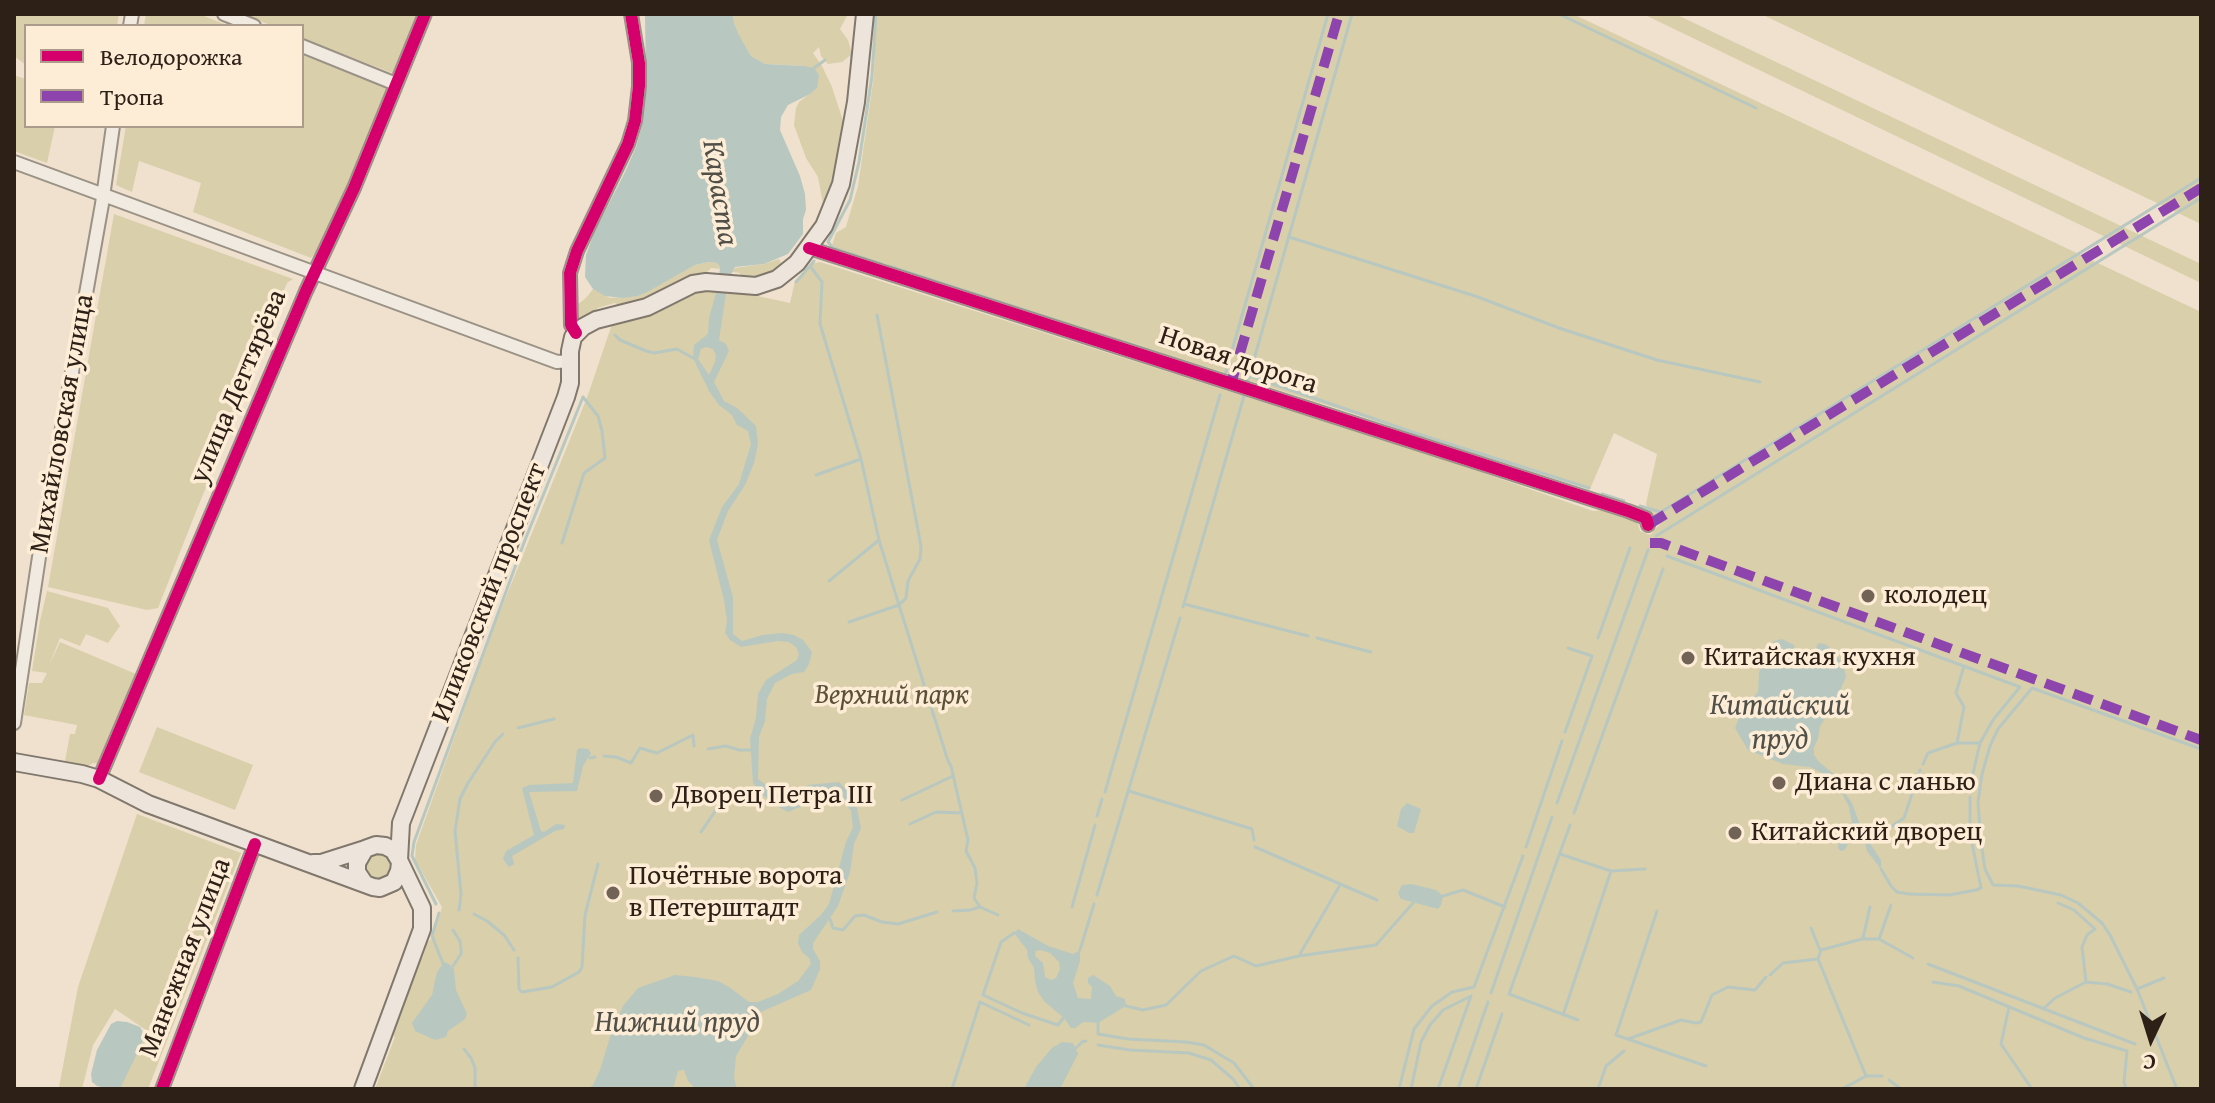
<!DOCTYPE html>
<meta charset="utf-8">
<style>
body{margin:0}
#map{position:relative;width:2215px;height:1103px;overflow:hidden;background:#efe1cd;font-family:"Gentium Book Plus",serif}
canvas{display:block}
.frame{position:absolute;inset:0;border:16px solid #2d2017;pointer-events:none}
.legend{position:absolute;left:24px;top:24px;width:280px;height:104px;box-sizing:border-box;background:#fdedd6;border:2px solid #aa9b8a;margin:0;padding:10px 14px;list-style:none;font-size:24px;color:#2d2017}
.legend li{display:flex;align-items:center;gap:16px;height:40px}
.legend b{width:40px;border:2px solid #aa9b8a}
.north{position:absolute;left:2111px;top:999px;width:80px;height:80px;-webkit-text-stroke:6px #fdedd6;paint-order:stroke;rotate:184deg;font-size:22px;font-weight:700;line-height:32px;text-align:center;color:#2d2017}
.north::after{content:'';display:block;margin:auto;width:28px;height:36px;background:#2d2017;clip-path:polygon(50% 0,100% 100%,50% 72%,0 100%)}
</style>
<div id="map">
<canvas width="2215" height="1103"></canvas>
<div class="frame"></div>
<ul class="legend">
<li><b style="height:10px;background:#d6006c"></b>Велодорожка</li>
<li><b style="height:10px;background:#8e44ad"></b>Тропа</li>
</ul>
<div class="north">С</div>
</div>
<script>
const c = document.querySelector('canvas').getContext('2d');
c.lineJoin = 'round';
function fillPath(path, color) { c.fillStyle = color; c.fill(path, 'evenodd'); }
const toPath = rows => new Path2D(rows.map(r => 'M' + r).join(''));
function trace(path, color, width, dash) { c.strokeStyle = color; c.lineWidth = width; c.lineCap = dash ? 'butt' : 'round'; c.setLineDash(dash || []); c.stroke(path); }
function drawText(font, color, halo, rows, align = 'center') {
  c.font = font + ' "Gentium Book Plus",serif'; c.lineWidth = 7; c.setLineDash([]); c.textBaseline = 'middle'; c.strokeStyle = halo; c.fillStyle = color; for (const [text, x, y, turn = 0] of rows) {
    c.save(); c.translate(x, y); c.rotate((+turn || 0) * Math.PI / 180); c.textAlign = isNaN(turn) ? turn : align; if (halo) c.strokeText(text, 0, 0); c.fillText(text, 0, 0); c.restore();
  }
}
fillPath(toPath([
 [14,14,119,14,117,26,26,26,26,65,14,56],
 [146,14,199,14,229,26,144,26],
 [242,14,421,14,395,74,302,38,302,26,273,26],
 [733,14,848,14,840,29,848,40,852,54,842,62,828,64,821,56,819,47,813,53,822,66,832,87,844,124,835,184,825,214,818,177,806,158,794,125,796,108,799,102,817,88,805,66,765,64,751,56,739,36,734,23],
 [876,14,1573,14,2201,312,2201,1089,375,1089,395,1037,392,1035,416,965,423,957,427,943,433,937,442,907,415,860,416,845,493,629,588,395,612,324,655,313,703,290,739,292,790,303,795,281,811,264,820,262,1443,459,1593,511,1603,510,1631,518,1638,524,1640,531,1650,535,1661,523,1650,512,1646,504,1657,454,1614,433,1590,489,1229,374,830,252,836,233,846,227,858,186,874,75],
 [1643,14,1675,14,2201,264,2201,283],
 [1761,14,2201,14,2201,224],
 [302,55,389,89,320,247,311,258,193,212,201,183,139,161,132,192,116,185,126,126,302,126],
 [16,76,26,79,26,126,55,126,47,163,14,151,14,78],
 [114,214,293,279,287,283,247,380,251,382,199,504,158,608,147,610,48,587],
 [779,259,783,267,757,281,741,279,740,273,732,272,735,268,764,264],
 [709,262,717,263,720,269,711,268,706,273,680,282,651,298,622,307,615,303,597,308,596,314,577,327,573,308,586,298,593,289,610,298,638,296,695,265],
 [47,591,108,608,120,626,108,643,86,634,80,646,60,638,49,666,60,642,136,674,98,764,93,763,88,766,65,761,70,734,75,734,77,725,24,715,29,683,42,683,47,673,32,671,40,621],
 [157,727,253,765,235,810,139,772],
 [137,814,241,853,148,1089,118,1089,146,1030,115,1009,93,1045,82,1089,65,1089,59,1087,78,987],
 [379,850,390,856,394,867,383,882,366,878,363,860]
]), '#d9cfaa');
fillPath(toPath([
 [645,14,733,14,734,23,739,35,751,56,765,64,805,66,814,68,819,75,817,88,810,94,788,105,781,117,780,130,800,176,805,194,806,210,803,219,803,234,788,254,764,264,735,267,728,280,719,340,726,344,729,351,714,382,724,401,737,408,756,426,758,444,754,463,745,485,728,511,717,540,733,597,733,634,742,641,762,635,782,633,794,635,803,640,812,652,809,664,804,672,792,674,775,683,767,699,765,721,759,737,758,779,788,803,795,801,802,790,808,785,839,782,850,794,857,808,861,828,854,844,850,872,838,906,813,943,813,949,820,961,820,969,811,990,754,1015,748,1036,736,1056,734,1078,737,1089,696,1089,688,1081,684,1070,681,1070,678,1071,673,1089,587,1089,593,1085,600,1070,611,1034,623,1006,638,988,675,975,695,977,718,981,729,987,749,1002,758,1002,778,994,798,981,811,964,809,958,802,952,798,943,799,935,821,915,829,904,846,842,853,827,851,811,836,792,816,793,805,805,788,812,770,802,753,783,750,739,756,718,758,694,766,680,797,660,799,654,796,647,789,642,778,641,741,647,730,640,725,633,727,621,724,600,709,540,722,507,739,484,751,444,748,431,737,425,732,415,719,405,709,391,693,358,694,345,708,334,709,318,717,289,720,268,717,263,709,262,695,265,649,291,638,296,623,298,605,296,593,289,585,277,586,255,594,233,625,172,636,147,642,125,646,81],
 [706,347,713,349,716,355,715,362,709,375,698,359,701,349],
 [1782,639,1794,645,1797,660,1800,664,1809,665,1812,662,1817,645,1820,643,1827,645,1838,656,1844,668,1846,677,1832,709,1820,726,1818,739,1814,747,1814,755,1819,762,1835,775,1835,779,1810,767,1783,764,1748,750,1735,728,1743,708,1758,692,1759,672,1767,650,1774,641],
 [580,748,588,749,591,753,583,766,577,791,529,792,541,831,544,832,556,824,565,825,564,829,555,831,512,856,514,864,509,867,503,859,506,851,534,835,522,788,529,785,573,783,577,750],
 [1844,792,1852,803,1863,833,1881,860,1881,869,1867,851,1865,843,1858,835,1855,834,1850,839,1845,850,1841,851,1838,848,1839,842,1852,823,1849,807,1842,793],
 [1407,803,1421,809,1414,833,1409,833,1397,826,1401,809],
 [1411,884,1436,890,1443,896,1441,905,1438,909,1401,899,1398,893,1402,885],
 [1018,929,1048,946,1073,954,1080,950,1080,961,1073,983,1078,998,1091,999,1092,987,1088,983,1088,978,1093,975,1110,986,1116,996,1125,999,1126,1006,1098,1023,1083,1022,1075,1028,1071,1028,1064,1018,1045,1002,1038,992,1035,981,1034,968,1028,958,1027,950,1014,933],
 [1040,950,1050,953,1059,962,1060,969,1056,978,1051,980,1045,977,1043,963,1035,956,1036,951],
 [444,962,449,964,454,969,456,990,467,1014,465,1019,448,1031,446,1037,435,1040,415,1031,412,1023,432,995,437,972],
 [117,1021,127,1022,140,1027,144,1034,142,1043,120,1089,111,1089,97,1086,92,1082,91,1074,97,1050,111,1024],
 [1062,1042,1073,1043,1078,1054,1060,1089,1024,1089,1036,1067,1052,1048]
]), '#b8c8c0');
trace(toPath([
 [876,14,872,76,859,162,850,200,828,242,833,248,882,264],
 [1559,14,1756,108],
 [814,68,825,60],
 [851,73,852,54],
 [1289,237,1478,297,1559,328,1657,360,1760,382],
 [814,261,810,266,822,282,820,324,861,459,879,540],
 [889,266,1225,375,1328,14],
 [796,282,809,267],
 [877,315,921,546,920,559,908,581,906,598,899,605,948,761,951,766,968,840,966,851,975,868,977,883,974,898,980,907],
 [615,335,620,340,646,351,654,353,677,349,693,358],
 [1250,376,1418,434,1589,488],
 [1247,384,1352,14],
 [816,475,861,459],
 [1602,494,1624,501],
 [1640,506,1661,512,2201,178],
 [1656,536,2201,198],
 [1667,556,2020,687,1993,720,1980,743,1969,791],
 [829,581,879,540,899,605,849,622],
 [1184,604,1308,636],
 [1183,607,1244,396],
 [1317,638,1371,652],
 [1598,638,1630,548],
 [518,728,554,719],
 [1565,732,1592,656,1568,648],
 [1957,743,1964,707,1956,693,1964,666],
 [708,749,726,746,739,750,751,750],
 [604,756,616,757,631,763,640,748,657,753,693,735,694,746],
 [590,758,595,757],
 [1923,764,1928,753,1957,743,1979,743],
 [1129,791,1252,829,1254,840],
 [1105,792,1220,395],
 [902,800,953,776],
 [726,801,741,795,763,795],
 [1557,803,1648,550],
 [1574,813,1663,569],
 [1097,816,1102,799],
 [910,824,936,812,962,813],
 [1570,825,1509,994,1578,1020],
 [701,832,718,807],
 [1870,841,1904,818,1920,770],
 [1255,847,1377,900],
 [1526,847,1562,741],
 [1560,854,1611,871,1645,869],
 [1881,869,1891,886,1897,892,1909,894,1949,895,1976,890,1981,888,1970,833,1970,797],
 [1097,895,1180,618],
 [1443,896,1463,890,1505,907],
 [436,904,412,856,414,842,525,540,583,397,598,416,602,431,605,458,584,473,562,543],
 [1072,907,1095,825],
 [459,910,461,894,455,831,460,799,468,783,495,742,503,734],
 [953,911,970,910,980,907,998,915],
 [1657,911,1616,1035,1706,1066],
 [439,913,432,936,444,966],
 [474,914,487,921,504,935,514,950],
 [830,919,833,928,843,930,855,916,864,915,882,922,898,924,937,912],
 [1811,928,1820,950],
 [453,930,460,941,461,949,461,954,453,966],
 [1014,933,1001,942,983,995,1022,1013,1058,1025,1064,1017],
 [1863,938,1870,907],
 [1879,939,1891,905],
 [1080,950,1094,904],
 [1300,954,1340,885],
 [518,958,519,989,522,992,552,987,579,972,582,967,585,915,598,864],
 [1928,964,2135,1044],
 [1770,975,1783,963,1818,959],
 [1933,982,1959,986,2084,1038,2127,1051,2124,1082,2126,1089],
 [2086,982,2107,984,2131,992],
 [2137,989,2164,978],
 [1491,993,1552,817],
 [1126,1006,1143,1010,1166,1005,1201,971,1234,956,1256,966,1299,956,1376,945,1413,903],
 [2009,1007,2001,1044,2032,1089],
 [2043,1009,2055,998,2086,982,2082,947,2087,935,2095,929,2074,910,2058,903],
 [1563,1015,1611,871],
 [1098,1023,1098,1034,1128,1039,1186,1042,1204,1045,1234,1063,1254,1089],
 [1628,1039,1681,1020,1696,1023,1701,1022,1712,995,1728,987,1755,990,1766,977],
 [1098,1045,1130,1050,1189,1053,1211,1060,1233,1079,1240,1089],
 [1076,1048,1082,1042,1086,1041],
 [464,1049,471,1058,475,1068,475,1089],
 [1866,1076,1882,1076],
 [1889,1080,1901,1089],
 [952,1089,980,1002,1029,1025],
 [1399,1089,1414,1029,1432,1006,1452,992,1474,987,1523,856],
 [1411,1089,1421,1042,1430,1025,1443,1010,1471,996],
 [1438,1089,1471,996],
 [1458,1089,1488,1002],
 [1476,1089,1502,1014],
 [1598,1089,1606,1066,1624,1051],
 [1842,1089,1866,1076,1818,959,1821,950,1862,939,1879,939,1913,958],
 [2177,1089,2137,989,2110,935,2102,923,2078,903,2061,895,2018,886,1993,885,1985,869,1981,842,1978,802,1982,774,1990,746,1998,729,2032,688,2201,749]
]), '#b8c8c0', 3);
const minor = toPath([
 [224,14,254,26],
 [130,26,132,14],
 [302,46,396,84],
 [14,162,557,362,570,361],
 [809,248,1628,511,1646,518,1648,525],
 [576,333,571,325,570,273,577,251,628,144,635,121,639,86,639,63,631,14],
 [14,723,39,557,102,204,113,126],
 [99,779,306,291,354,188,425,14],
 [162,1089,255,844]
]);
const major = toPath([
 [14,762,82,774,99,779,148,804,373,887,380,888,394,882,399,871,400,863],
 [313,863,321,863,365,849],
 [365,884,357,872,357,863,365,849,376,845,385,846,393,850,399,860],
 [363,1089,422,929,422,908,399,860,401,823,566,397,570,383,570,351,573,337,583,327,596,320,647,307,693,284,706,282,756,286,777,279,797,263,824,226,841,184,856,102,865,14]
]);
trace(minor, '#9b9286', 16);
trace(major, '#80776d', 20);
trace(minor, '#f0eae0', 12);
trace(major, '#ede5db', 16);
trace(toPath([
 [1231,384,1339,14],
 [1648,525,2201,188],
 [1650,543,1661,543,2201,740]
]), '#8e44ad', 10, [20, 10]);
trace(toPath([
 [809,248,1628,511,1646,518,1648,525],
 [576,333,571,325,570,273,577,251,628,144,635,121,639,86,639,63,631,14],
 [99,779,306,291,354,188,425,14],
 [162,1089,255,844]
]), '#d6006c', 12);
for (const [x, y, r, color] of [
 [1868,596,8,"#716457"],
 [1688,658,8,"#716457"],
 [1779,783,8,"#716457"],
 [656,796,8,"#716457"],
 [1735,833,8,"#716457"],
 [613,893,8,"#716457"]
]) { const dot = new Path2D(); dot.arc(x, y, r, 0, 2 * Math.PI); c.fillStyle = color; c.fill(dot); trace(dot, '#fdedd6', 3); }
drawText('28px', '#2d2017', '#fdedd6', [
 ["Новая дорога",1238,361,18],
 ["улица Дегтярёва",239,387,-67],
 ["Михайловская улица",63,424,-80],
 ["Иликовский проспект",490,593,-69],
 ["Манежная улица",186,958,-69]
]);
drawText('28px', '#2d2017', '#fdedd6', [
 ["колодец",1884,596],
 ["Китайская кухня",1704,658],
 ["Диана с ланью",1795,783],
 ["Дворец Петра III",672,796],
 ["Китайский дворец",1751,833],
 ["Почётные ворота",629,877],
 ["в Петерштадт",629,909]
], 'left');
drawText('italic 28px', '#5b503a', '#fdedd6', [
 ["Верхний парк",892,696]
]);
drawText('italic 30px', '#504f48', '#fdedd6', [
 ["Караста",719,193,81],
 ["Китайский",1780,706],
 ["пруд",1780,740],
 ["Нижний пруд",677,1023]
]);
</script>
